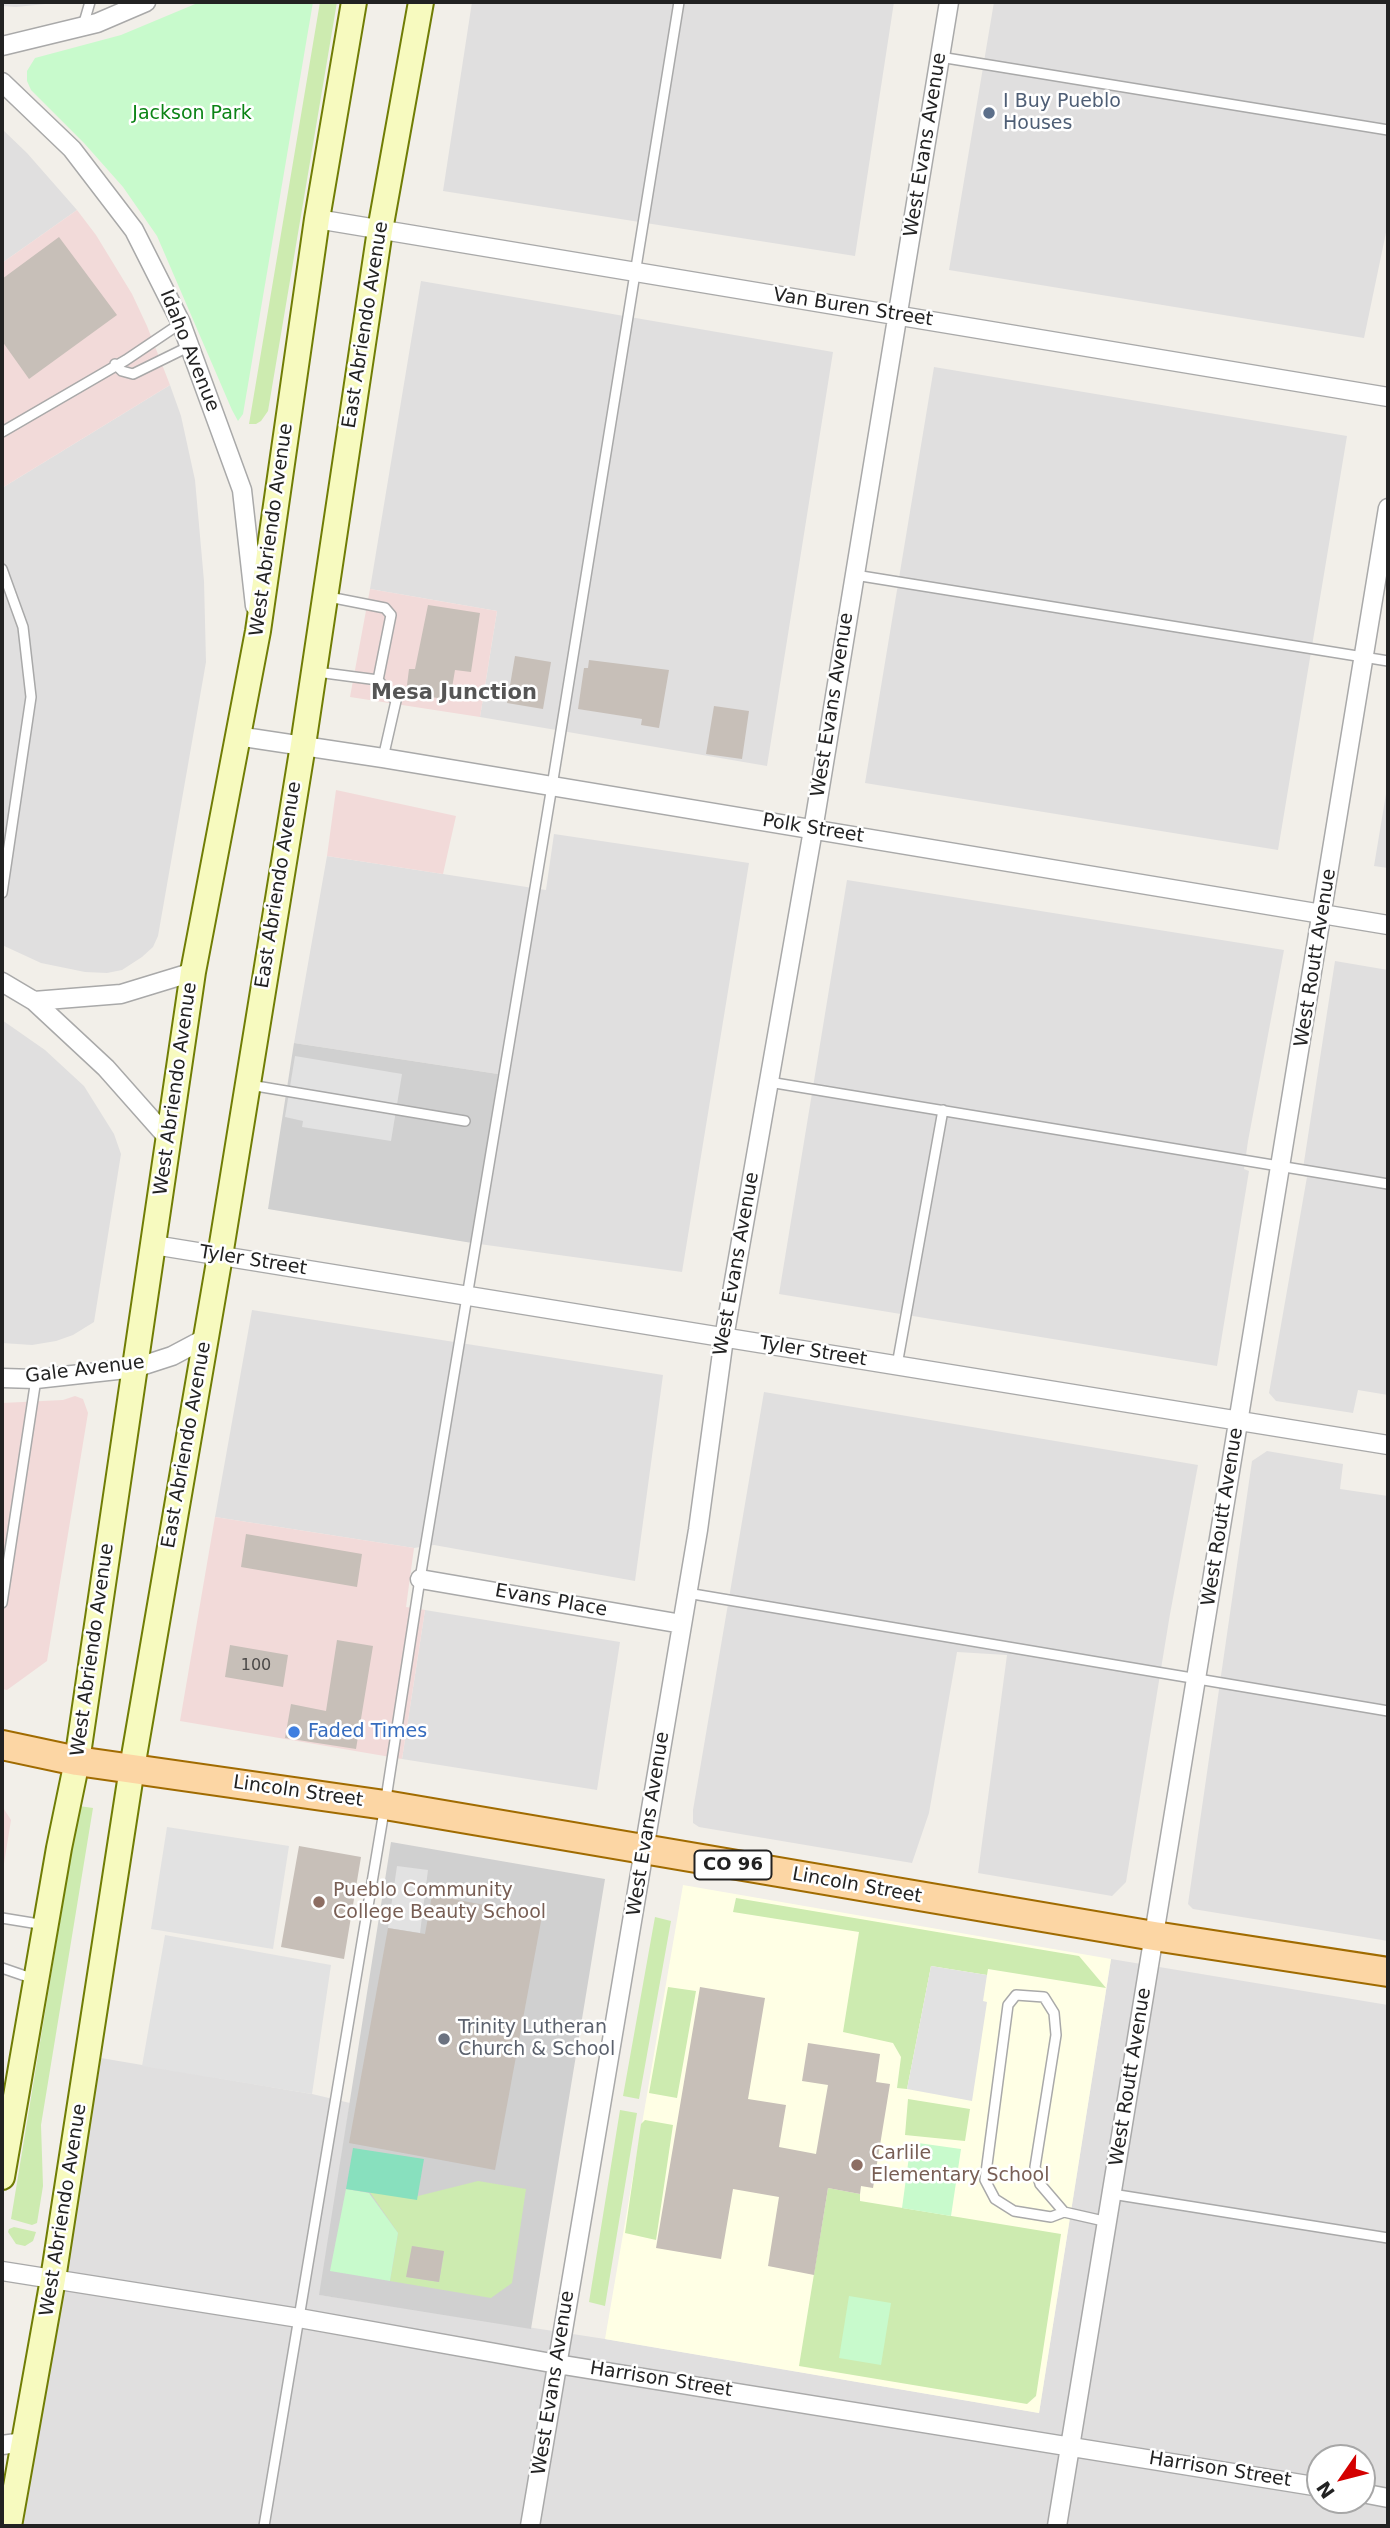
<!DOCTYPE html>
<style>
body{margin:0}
#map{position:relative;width:1390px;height:2528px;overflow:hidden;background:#f2efe9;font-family:"DejaVu Sans",sans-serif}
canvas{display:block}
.frame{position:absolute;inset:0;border:4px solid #222;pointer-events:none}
.north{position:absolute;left:1306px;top:2444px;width:70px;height:70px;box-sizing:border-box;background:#fff;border:2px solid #a7a7a7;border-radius:50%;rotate:235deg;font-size:19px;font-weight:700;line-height:28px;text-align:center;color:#222}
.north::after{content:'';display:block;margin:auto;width:24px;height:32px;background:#d40000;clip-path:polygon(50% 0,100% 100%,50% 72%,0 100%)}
</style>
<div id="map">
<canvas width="1390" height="2528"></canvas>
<div class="frame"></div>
<div class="north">N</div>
</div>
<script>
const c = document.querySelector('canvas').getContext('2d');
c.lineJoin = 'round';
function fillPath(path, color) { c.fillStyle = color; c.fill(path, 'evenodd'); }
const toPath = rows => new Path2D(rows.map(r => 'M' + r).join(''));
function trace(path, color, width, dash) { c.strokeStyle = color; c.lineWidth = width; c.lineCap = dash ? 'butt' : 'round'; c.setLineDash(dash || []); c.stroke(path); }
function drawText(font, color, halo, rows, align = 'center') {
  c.font = font + ' "DejaVu Sans",sans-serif'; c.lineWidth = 5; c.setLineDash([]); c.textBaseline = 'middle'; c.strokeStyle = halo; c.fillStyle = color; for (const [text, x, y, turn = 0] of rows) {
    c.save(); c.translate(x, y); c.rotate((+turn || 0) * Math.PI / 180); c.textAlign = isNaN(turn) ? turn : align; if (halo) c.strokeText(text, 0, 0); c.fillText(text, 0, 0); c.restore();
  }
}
fillPath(toPath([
 [2,2,65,2,16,7,2,6],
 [472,2,894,2,855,256,443,191],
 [994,2,1388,2,1388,223,1364,338,949,270],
 [2,129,27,153,77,210,2,263],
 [421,281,833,352,767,766,480,717,497,611,370,589],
 [934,367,1347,436,1278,850,865,783],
 [170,385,181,416,195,480,204,581,206,662,158,936,153,947,142,957,122,970,107,973,85,972,41,963,2,945,2,488],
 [1388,782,1388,868,1374,866],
 [554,834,749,863,682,1272,472,1243,498,1074,294,1043,327,856,546,890],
 [847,880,1284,950,1248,1141,1244,1169,1249,1171,1217,1366,779,1294],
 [1335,961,1388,970,1388,1395,1358,1390,1353,1413,1276,1401,1269,1393,1307,1177,1302,1175],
 [2,1020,45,1050,84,1086,114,1134,121,1154,94,1322,73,1335,56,1341,32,1345,2,1343],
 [252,1310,663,1375,635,1581,434,1545,414,1548,215,1517],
 [764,1392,1198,1465,1170,1614,1126,1882,1112,1896,978,1873,1007,1655,957,1652,929,1813,912,1863,699,1827,693,1823,693,1810],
 [1267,1451,1343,1464,1340,1489,1388,1496,1388,1941,1193,1909,1188,1904,1252,1461],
 [425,1610,620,1642,597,1790,402,1759],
 [1111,1959,1388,2005,1388,2526,23,2526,101,2058,312,2094,350,2103,320,2295,605,2339,1039,2413],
 [1320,2458,1362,2458,1362,2500,1320,2500]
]), '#e0dfdf');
fillPath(toPath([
 [77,210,96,235,132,294,147,326,170,385,2,488,2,263],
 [370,589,497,611,480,717,350,697],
 [336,790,456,816,443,874,327,856],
 [75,1396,83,1399,88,1413,47,1661,7,1690,2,1689,2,1403,63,1400],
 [215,1517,414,1548,406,1607,425,1610,402,1759,180,1721],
 [2,1806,11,1820,2,1876]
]), '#f2dad9');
fillPath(toPath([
 [683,1885,1111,1959,1039,2413,605,2339]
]), '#ffffe5');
fillPath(toPath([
 [294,1043,498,1074,472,1243,268,1209],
 [391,1842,605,1879,531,2329,319,2295]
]), '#d0d0d0');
fillPath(toPath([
 [320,2,337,2,268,411,261,421,256,424,249,424],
 [79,1806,93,1808,41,2125,43,2186,37,2223,32,2225,11,2219],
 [736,1898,1079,1956,1106,1988,988,1969,987,1975,931,1966,907,2089,897,2088,901,2057,893,2043,843,2032,859,1932,733,1912],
 [655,1917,671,1921,639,2099,623,2096],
 [668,1987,696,1991,677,2098,649,2093],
 [908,2099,970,2109,965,2141,905,2135],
 [620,2110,637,2113,605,2306,589,2302],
 [645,2120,673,2125,656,2240,625,2233,641,2124],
 [478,2181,526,2189,512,2283,491,2298,390,2281,398,2233,369,2191,414,2197],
 [412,2246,444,2252,439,2282,407,2277],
 [828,2188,860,2194,860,2201,1061,2234,1036,2396,1027,2404,799,2366],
 [14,2227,36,2232,33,2241,25,2246,16,2244,8,2232,9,2229]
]), '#cdebb0');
fillPath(toPath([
 [200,2,313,2,243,414,238,421,232,410,157,236,123,187,84,143,31,90,27,81,27,71,35,58,121,35],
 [911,2142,961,2149,951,2216,902,2208],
 [346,2189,369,2193,398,2233,390,2281,330,2271],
 [849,2296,891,2303,881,2365,839,2358]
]), '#c8facc');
fillPath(toPath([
 [353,2148,424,2159,417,2200,346,2189]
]), '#88e0be');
fillPath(toPath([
 [295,1056,402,1074,391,1141,302,1127,303,1121,285,1117],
 [167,1827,289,1846,273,1949,151,1929],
 [397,1866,428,1870,420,1933,388,1928],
 [165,1935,331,1965,312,2094,142,2066],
 [931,1966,987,1975,983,2001,987,2002,972,2101,907,2089]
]), '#e2e2e2');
fillPath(toPath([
 [59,237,117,315,29,379,2,341,2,279],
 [428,605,480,613,471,672,455,670,450,700,406,693,409,669,415,669],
 [515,656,551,662,543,709,507,703],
 [589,660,669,670,659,728,641,725,642,719,578,709,584,668,588,668],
 [714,706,749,711,742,759,706,754],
 [246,1534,362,1554,357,1587,241,1567],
 [337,1640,373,1646,356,1749,285,1738,291,1704,326,1711],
 [230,1645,288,1655,283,1687,225,1677],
 [299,1846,361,1857,344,1959,281,1947],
 [432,1895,542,1916,495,2170,349,2143,388,1928,425,1934],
 [700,1987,765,1998,748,2099,786,2105,779,2147,816,2154,828,2085,802,2081,808,2043,880,2054,876,2082,890,2084,873,2188,861,2186,860,2194,828,2188,814,2275,768,2266,779,2197,733,2189,721,2259,656,2248],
 [412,2246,444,2251,439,2282,406,2277]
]), '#c7bfb8');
const lane = toPath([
 [83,26,90,2],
 [940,57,1388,130],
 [115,364,122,371,133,374,190,346],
 [2,432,126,360,181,323],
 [2,569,23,627,31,697,2,893],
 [855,575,1388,661],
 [329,597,385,608,391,615,378,680,396,701,383,758],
 [317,672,378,680],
 [769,1082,1388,1184],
 [250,1085,465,1121],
 [897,1365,943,1110],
 [687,1593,1388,1711],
 [2,1603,36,1379],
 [2,1918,45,1925],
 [2,1968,34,1979],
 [1112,2194,1388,2238],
 [1064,2212,1040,2184,1035,2167,1056,2035,1054,2013,1044,1997,1016,1995,1008,2005,985,2180,995,2199,1014,2211,1051,2217,1064,2212,1108,2222],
 [264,2526,385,1805,420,1579,552,786,679,2]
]);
const street = toPath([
 [2,46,97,23,146,2],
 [2,82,72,149,134,230,181,323,242,490,255,606],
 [317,219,1388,397],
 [237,736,383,758,1388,925],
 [2,982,34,1001,106,1068,168,1138],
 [34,1001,121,994,193,972],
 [154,1245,1388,1445],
 [2,1378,36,1379,135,1368,172,1356,206,1338],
 [420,1579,682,1624],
 [2,2271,299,2318,557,2364,1320,2487],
 [2,2445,24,2442],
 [1362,2493,1388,2498],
 [530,2526,698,1530,724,1338,813,830,949,2],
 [1057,2526,1388,508]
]);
const secondary = toPath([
 [2,2177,59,1848,77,1761,193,972,258,631,317,219,354,2],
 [9,2526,53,2279,132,1768,220,1256,303,745,380,230,421,2]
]);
const primary = toPath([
 [2,1745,77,1761,385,1805,1154,1936,1388,1972]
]);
trace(lane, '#a9a9a9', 12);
trace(street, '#a9a9a9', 21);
trace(secondary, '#707d05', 28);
trace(primary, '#a06b00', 32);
trace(lane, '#fff', 9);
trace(street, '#fff', 18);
trace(secondary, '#f7fabf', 24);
trace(primary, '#fcd6a4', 28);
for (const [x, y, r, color] of [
 [989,113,7,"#5c6f8a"],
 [294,1732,7,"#3f7fe0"],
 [319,1902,7,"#8d6e63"],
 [444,2039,7,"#6b7280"],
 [857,2165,7,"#8d6e63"]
]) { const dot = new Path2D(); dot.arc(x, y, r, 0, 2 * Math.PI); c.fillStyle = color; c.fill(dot); trace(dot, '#fff', 2.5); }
drawText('16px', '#4b4948', null, [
 ["100",256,1666]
]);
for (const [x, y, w] of [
 [733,1865,77]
]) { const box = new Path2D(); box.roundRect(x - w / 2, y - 14.5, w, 29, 5); c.fillStyle = '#fff'; c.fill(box); trace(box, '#222', 2); }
drawText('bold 18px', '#222', null, [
 ["CO 96",733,1865]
]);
drawText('19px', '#4e5e75', '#fff', [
 ["I Buy Pueblo",1003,102],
 ["Houses",1003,124]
], 'left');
drawText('19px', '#0c8416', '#fff', [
 ["Jackson Park",192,114]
]);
drawText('19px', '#222', '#fff', [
 ["West Evans Avenue",926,145,-81],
 ["Van Buren Street",853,308,9],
 ["East Abriendo Avenue",366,325,-81],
 ["Idaho Avenue",189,351,68],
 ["West Abriendo Avenue",272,530,-82],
 ["West Evans Avenue",833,705,-81],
 ["Polk Street",813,829,9],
 ["East Abriendo Avenue",279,885,-81],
 ["West Routt Avenue",1316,958,-81],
 ["West Abriendo Avenue",176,1089,-82],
 ["Tyler Street",253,1261,9],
 ["West Evans Avenue",737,1264,-80],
 ["Tyler Street",813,1352,9],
 ["Gale Avenue",85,1370,-7],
 ["East Abriendo Avenue",187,1445,-80],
 ["West Routt Avenue",1223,1517,-81],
 ["Evans Place",551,1601,10],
 ["West Abriendo Avenue",93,1650,-82],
 ["Lincoln Street",298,1792,8],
 ["West Evans Avenue",649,1824,-81],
 ["Lincoln Street",857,1886,10],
 ["West Routt Avenue",1131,2077,-81],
 ["West Abriendo Avenue",64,2210,-81],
 ["Harrison Street",661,2380,9],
 ["West Evans Avenue",554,2383,-81],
 ["Harrison Street",1220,2470,9]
]);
drawText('19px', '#366cbe', '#fff', [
 ["Faded Times",308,1732]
], 'left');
drawText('19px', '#785e54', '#fff', [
 ["Pueblo Community",333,1891],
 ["College Beauty School",333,1913],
 ["Carlile",871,2154],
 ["Elementary School",871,2176]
], 'left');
drawText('19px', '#5b616d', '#fff', [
 ["Trinity Lutheran",458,2028],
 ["Church & School",458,2050]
], 'left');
drawText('bold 21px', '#555', '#fff', [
 ["Mesa Junction",454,694]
]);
</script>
